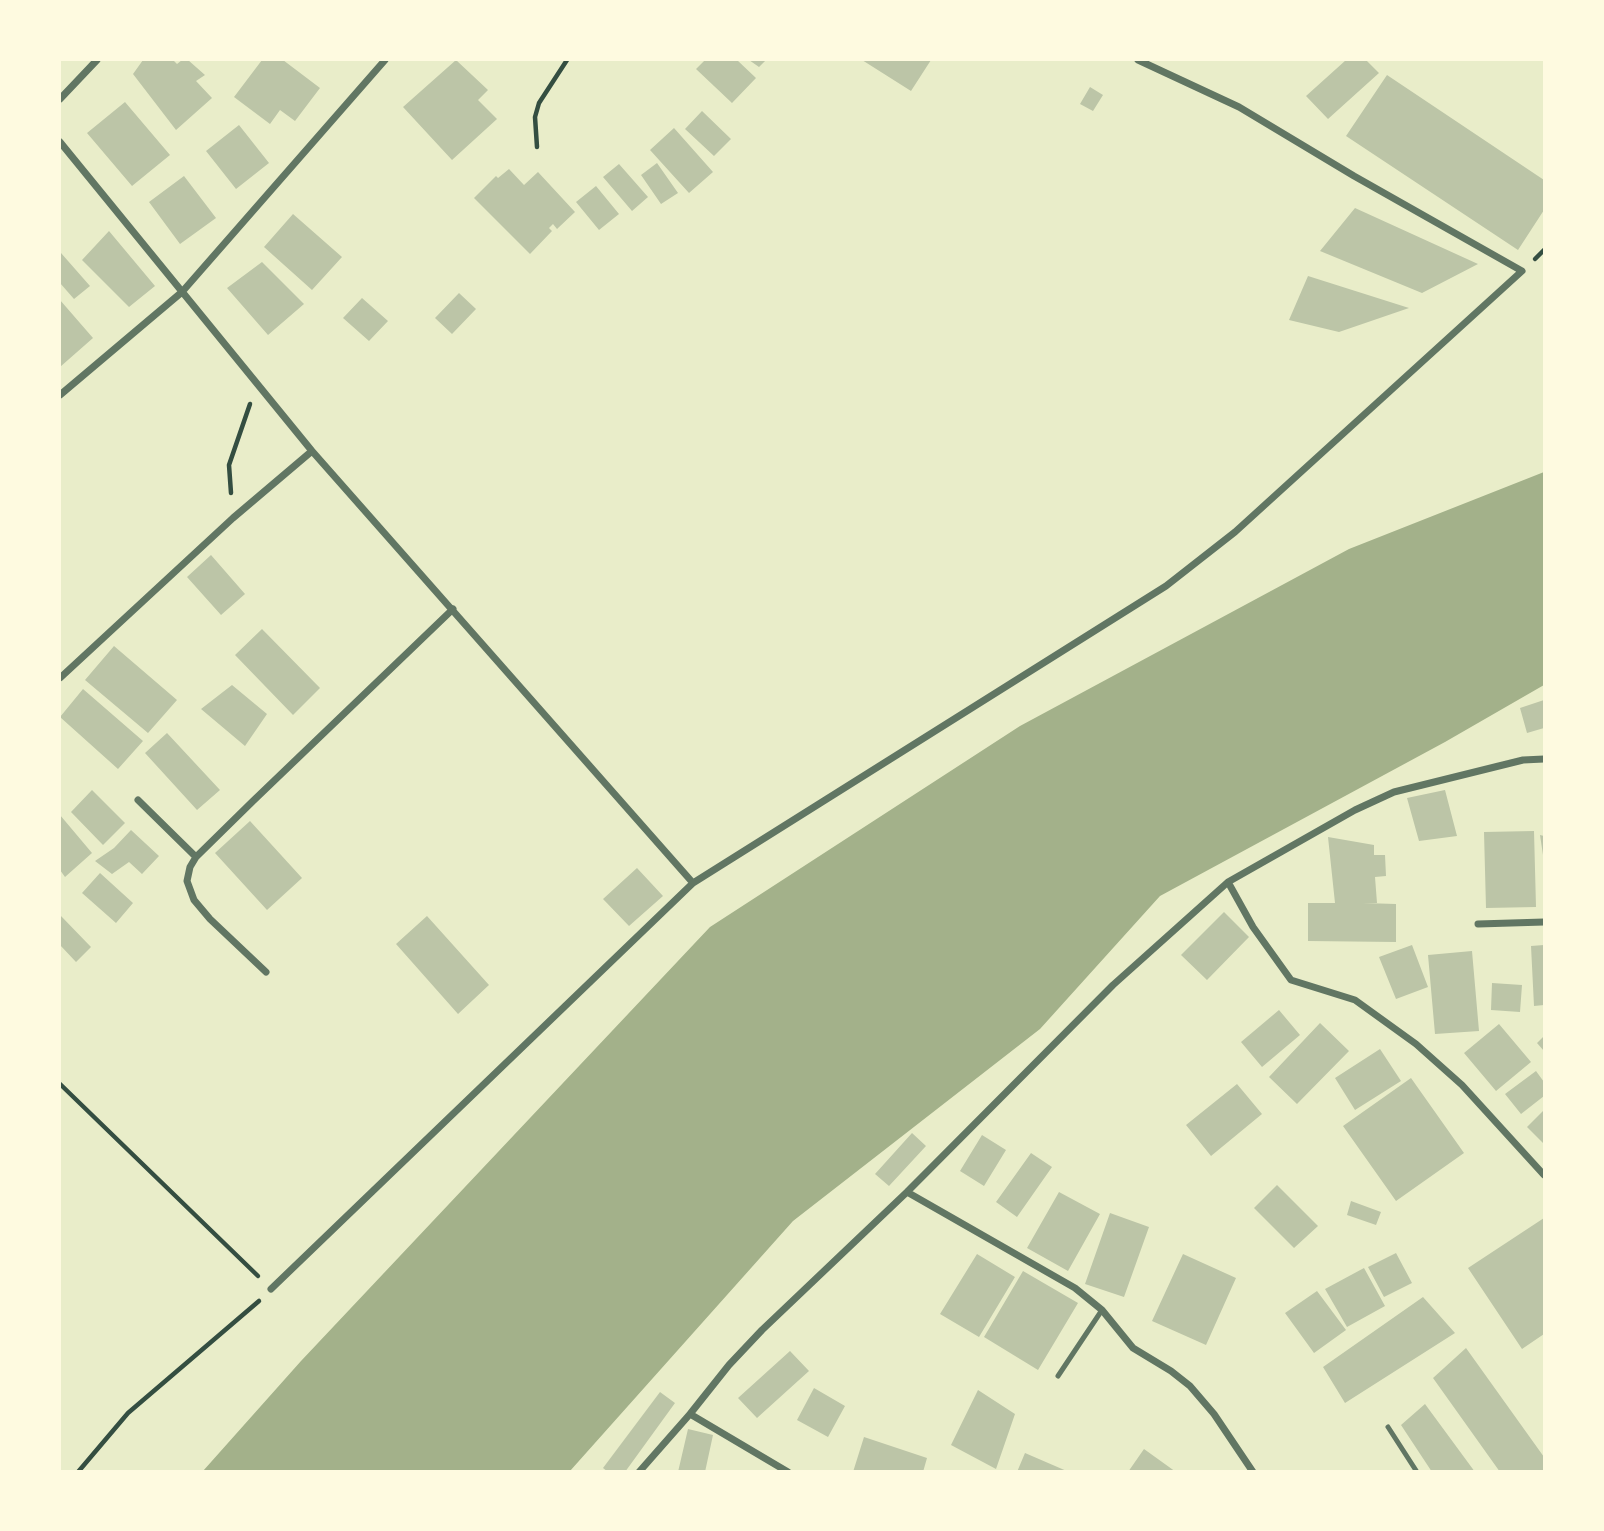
<!DOCTYPE html>
<style>
body{margin:0}
#map{position:relative;width:1604px;height:1531px;overflow:hidden;background:#e9edc9;font-family:"DejaVu Sans",sans-serif}
canvas{display:block}
.frame{position:absolute;inset:0;border:61px solid #fefae0;pointer-events:none}
</style>
<div id="map">
<canvas width="1604" height="1531"></canvas>
<div class="frame"></div>
</div>
<script>
const c = document.querySelector('canvas').getContext('2d');
c.lineJoin = 'round';
function fillPath(path, color) { c.fillStyle = color; c.fill(path, 'evenodd'); }
const toPath = rows => new Path2D(rows.map(r => 'M' + r).join(''));
function trace(path, color, width, dash) { c.strokeStyle = color; c.lineWidth = width; c.lineCap = dash ? 'butt' : 'round'; c.setLineDash(dash || []); c.stroke(path); }
fillPath(toPath([
 [1544,472,1544,685,1445,742,1160,896,1040,1029,793,1221,570,1471,203,1471,301,1361,710,927,1020,726,1349,549]
]), '#a3b18a');
fillPath(toPath([
 [143,60,173,60,177,64,182,60,188,60,205,75,196,81,212,98,176,130,133,74],
 [262,60,283,60,320,88,295,121,280,110,270,124,234,97],
 [456,60,488,90,478,100,497,119,452,160,403,107],
 [705,60,737,60,756,78,732,103,696,69],
 [749,60,766,60,759,67],
 [862,60,931,60,911,91],
 [1346,60,1366,60,1379,73,1328,119,1306,96],
 [1387,75,1544,180,1544,210,1518,250,1346,136],
 [1090,87,1103,95,1093,111,1080,104],
 [125,102,170,155,132,186,87,133],
 [702,111,731,139,714,156,685,129],
 [239,125,269,163,236,189,206,151],
 [674,128,713,172,689,193,650,150],
 [657,163,678,193,661,204,641,175],
 [619,164,648,197,632,211,603,177],
 [509,169,524,185,538,172,575,212,557,229,553,224,549,228,552,231,530,254,474,198,496,176,498,178],
 [184,176,216,218,180,244,149,202],
 [596,186,619,214,599,230,576,202],
 [1355,208,1478,264,1422,293,1320,251],
 [293,214,342,257,312,290,264,247],
 [109,231,155,286,129,307,82,260],
 [61,253,90,286,74,299,60,283],
 [262,262,304,304,268,335,227,288],
 [1308,276,1409,308,1339,332,1289,320],
 [459,293,476,309,452,334,435,318],
 [362,298,388,321,369,341,343,318],
 [60,300,93,338,60,367],
 [211,555,245,594,221,615,187,577],
 [262,629,320,688,293,715,235,655],
 [114,646,177,700,148,733,85,680],
 [232,685,267,714,245,746,201,709],
 [83,689,143,741,118,769,60,717],
 [1544,700,1544,728,1527,733,1520,708],
 [167,733,220,790,197,810,145,753],
 [92,790,125,823,103,845,71,812],
 [1445,790,1457,836,1419,841,1407,798],
 [60,815,92,853,65,877,60,870],
 [250,821,302,878,267,910,215,853],
 [131,830,159,856,142,874,129,862,112,874,95,861,114,848],
 [1534,831,1536,907,1486,908,1484,832],
 [1540,835,1544,836,1544,855,1543,855],
 [1328,837,1374,845,1374,855,1385,855,1386,876,1375,877,1377,903,1363,903,1396,904,1396,942,1308,941,1308,903,1335,903],
 [637,868,663,896,629,926,603,899],
 [100,873,133,903,116,923,82,893],
 [1224,912,1249,937,1207,980,1181,955],
 [60,915,91,947,76,962,60,945],
 [427,916,489,985,458,1014,396,944],
 [1412,945,1428,987,1396,999,1379,957],
 [1544,945,1544,1005,1534,1006,1531,946],
 [1472,951,1479,1031,1435,1034,1428,955],
 [1492,983,1522,985,1520,1012,1491,1010],
 [1279,1010,1300,1035,1262,1067,1241,1042],
 [1320,1023,1349,1051,1297,1104,1269,1077],
 [1499,1024,1531,1062,1496,1091,1464,1053],
 [1544,1036,1544,1051,1537,1043],
 [1380,1049,1401,1081,1355,1110,1335,1078],
 [1536,1071,1544,1082,1544,1096,1521,1114,1505,1094],
 [1411,1078,1464,1153,1396,1201,1343,1126],
 [1237,1084,1262,1114,1211,1156,1186,1125],
 [1544,1110,1544,1144,1527,1127],
 [912,1133,926,1146,889,1186,875,1174],
 [982,1135,1006,1150,984,1186,960,1171],
 [1031,1153,1052,1167,1017,1217,996,1202],
 [1277,1185,1318,1226,1294,1248,1254,1208],
 [1059,1192,1100,1214,1068,1271,1027,1248],
 [1351,1201,1381,1212,1376,1225,1347,1215],
 [1110,1213,1149,1227,1124,1297,1085,1284],
 [1544,1218,1544,1334,1522,1349,1468,1268],
 [1396,1253,1412,1283,1384,1297,1368,1267],
 [977,1254,1015,1277,979,1337,940,1314],
 [1183,1254,1236,1278,1206,1345,1152,1321],
 [1364,1268,1385,1306,1347,1327,1325,1289],
 [1023,1271,1078,1303,1038,1370,984,1337],
 [1317,1291,1346,1330,1314,1353,1285,1313],
 [1423,1297,1455,1333,1345,1403,1323,1367],
 [1466,1348,1544,1457,1544,1472,1500,1472,1433,1378],
 [790,1351,809,1371,757,1418,738,1398],
 [814,1388,845,1406,828,1437,797,1420],
 [978,1390,1015,1414,996,1469,951,1445],
 [660,1392,675,1403,625,1472,608,1472,603,1468],
 [1425,1404,1475,1472,1432,1472,1401,1425],
 [688,1429,713,1435,705,1472,678,1472],
 [864,1437,927,1458,923,1472,853,1472],
 [1144,1449,1176,1472,1128,1472],
 [1025,1453,1069,1472,1017,1472]
]), '#bcc5a7');
trace(toPath([
 [537,147,535,117,539,103,567,60],
 [1535,259,1544,250],
 [231,493,229,465,250,404],
 [60,1084,258,1276],
 [78,1472,128,1413,259,1301]
]), '#344e41', 4.5);
trace(toPath([
 [1058,1376,1102,1310],
 [1388,1427,1417,1472]
]), '#617663', 5);
trace(toPath([
 [60,99,97,60],
 [60,142,312,451,693,883],
 [60,395,182,292,385,60],
 [60,678,233,518,312,451],
 [138,800,196,857],
 [1228,882,1253,927,1291,980,1355,1000,1416,1044,1462,1085,1544,1175],
 [1478,924,1544,922],
 [266,972,210,919,194,900,187,881,190,867,196,857,252,802,453,609],
 [907,1192,1075,1288,1102,1310,1133,1348,1171,1371,1190,1386,1214,1414,1253,1472],
 [271,1289,693,883,1166,586,1235,532,1522,271,1354,176,1239,107,1138,60],
 [690,1414,788,1472],
 [639,1472,690,1414,729,1365,762,1330,907,1192,1113,985,1228,882,1355,810,1394,792,1523,760,1544,759]
]), '#617663', 7);
</script>
